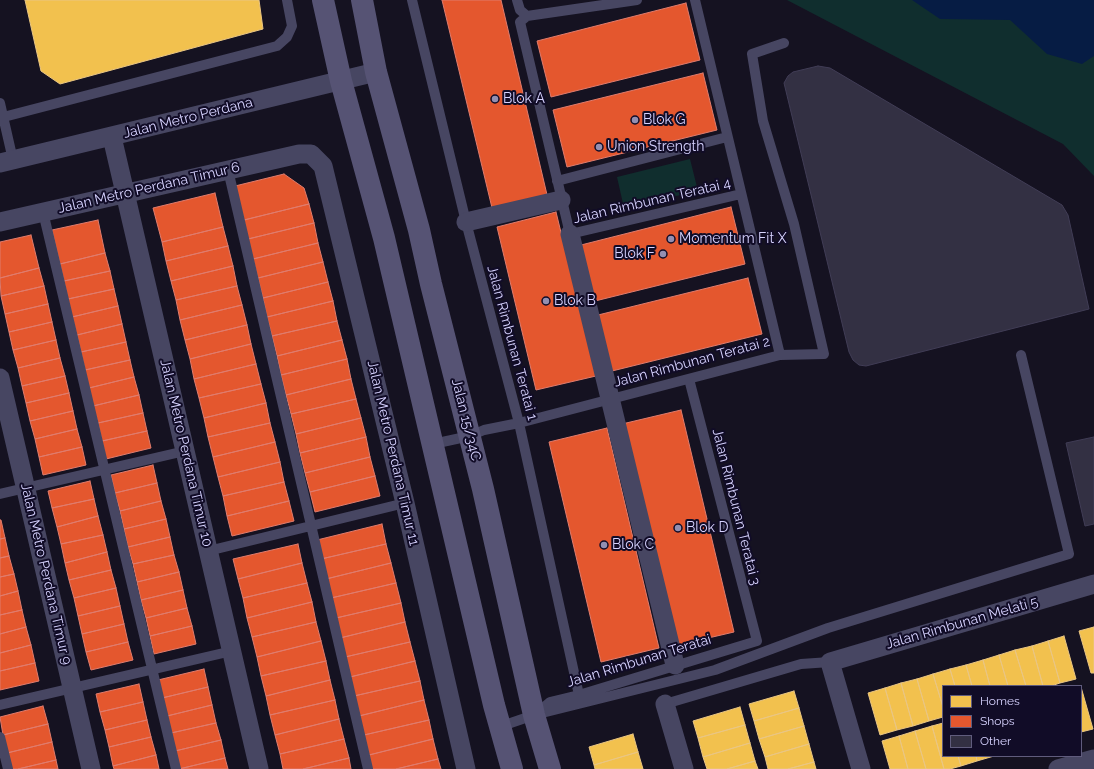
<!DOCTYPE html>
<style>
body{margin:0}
#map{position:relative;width:1094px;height:769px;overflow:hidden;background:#151221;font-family:Raleway,sans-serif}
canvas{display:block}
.legend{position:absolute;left:942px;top:685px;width:140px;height:72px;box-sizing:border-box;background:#110c27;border:1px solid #605c7d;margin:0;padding:5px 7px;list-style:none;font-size:12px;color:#d7d3ff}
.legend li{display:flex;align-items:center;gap:8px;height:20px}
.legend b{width:20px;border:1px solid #605c7d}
</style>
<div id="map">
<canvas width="1094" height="769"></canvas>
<ul class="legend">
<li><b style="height:11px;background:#f2c14e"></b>Homes</li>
<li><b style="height:11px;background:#e4572e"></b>Shops</li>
<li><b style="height:11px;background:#333043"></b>Other</li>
</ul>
</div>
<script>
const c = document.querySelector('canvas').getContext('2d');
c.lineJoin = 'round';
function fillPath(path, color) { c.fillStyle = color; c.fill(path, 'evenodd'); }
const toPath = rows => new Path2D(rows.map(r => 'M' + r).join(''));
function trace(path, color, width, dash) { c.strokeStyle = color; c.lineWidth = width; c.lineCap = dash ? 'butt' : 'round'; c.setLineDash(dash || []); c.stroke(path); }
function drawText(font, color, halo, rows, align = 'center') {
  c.font = font + ' Raleway,sans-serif'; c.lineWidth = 4; c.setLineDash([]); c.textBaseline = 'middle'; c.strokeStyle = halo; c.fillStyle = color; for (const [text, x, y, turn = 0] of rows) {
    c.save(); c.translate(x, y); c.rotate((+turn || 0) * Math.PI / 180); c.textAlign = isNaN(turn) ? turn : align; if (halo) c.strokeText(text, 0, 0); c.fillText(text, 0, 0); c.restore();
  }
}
fillPath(toPath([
 [787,0,1094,0,1094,176,1063,144],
 [690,159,698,191,624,208,617,177]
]), '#102e2e');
fillPath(toPath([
 [912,0,1094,0,1094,56,1082,64,1047,54,1010,20,940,19]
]), '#061c44');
const homes = toPath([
 [25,0,259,0,263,29,60,84,41,71,25,0],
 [858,95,880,188,909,182,946,338,880,354,853,240,827,246,795,110,858,95],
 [1094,627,1094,673,1091,673,1079,631,1094,627],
 [1064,636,1076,679,1060,683,1048,641,1064,636],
 [1048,641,1060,683,1051,686,1043,686,1032,646,1048,641],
 [1032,646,1043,686,1026,686,1015,650,1032,646],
 [1015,650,1026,686,1008,686,999,655,1015,650],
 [999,655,1008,686,990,686,983,660,999,655],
 [983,660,990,686,972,686,966,665,983,660],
 [966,665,972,686,955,686,950,669,966,665],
 [950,669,955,686,943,686,943,707,933,674,950,669],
 [933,674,943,707,943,717,929,721,917,679,933,674],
 [917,679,929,721,913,726,901,683,917,679],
 [901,683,913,726,897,730,885,688,901,683],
 [1081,687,1093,729,1081,732,1081,687],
 [885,688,897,730,880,735,868,693,885,688],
 [794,691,799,708,754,721,749,704,794,691],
 [740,707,745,725,698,738,693,721,740,707],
 [799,708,804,726,759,739,754,721,799,708],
 [943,723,943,756,958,756,961,766,950,769,944,769,932,726,943,723],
 [745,725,750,743,703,757,698,738,745,725],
 [804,726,809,744,765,757,759,739,804,726],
 [932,726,944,769,926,769,915,731,932,726],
 [915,731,926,769,908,769,899,736,915,731],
 [633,734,638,752,594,765,589,747,633,734],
 [899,736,908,769,890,769,882,741,899,736],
 [750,743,755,761,727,769,707,769,703,757,750,743],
 [809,744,814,762,788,769,768,769,765,757,809,744],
 [638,752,643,769,595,769,594,765,638,752],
 [958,756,976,756,977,761,961,766,958,756],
 [976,756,994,756,977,761,976,756],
 [755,761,758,769,727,769,755,761],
 [814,762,816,769,788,769,814,762]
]);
fillPath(homes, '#f2c14e');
trace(homes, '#eac683', 1);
const shops = toPath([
 [442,0,501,0,548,199,493,212,442,0],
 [686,3,700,60,551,97,537,41,686,3],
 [703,73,717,130,567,167,553,110,703,73],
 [284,174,304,188,309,204,244,220,235,186,284,174],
 [215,193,223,227,162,242,153,208,215,193],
 [309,204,314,223,248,239,244,220,309,204],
 [731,207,745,264,595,301,581,245,731,207],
 [556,212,596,376,536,390,497,227,556,212],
 [98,220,105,253,60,264,52,230,98,220],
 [314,223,318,243,253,259,248,239,314,223],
 [223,227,228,246,166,261,162,242,223,227],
 [31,235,39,268,0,278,0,242,31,235],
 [318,243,323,262,258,278,253,259,318,243],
 [228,246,233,266,171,281,166,261,228,246],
 [105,253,110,271,64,281,60,264,105,253],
 [323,262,328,282,263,298,258,278,323,262],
 [233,266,237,286,176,300,171,281,233,266],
 [39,268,44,286,1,296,0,278,39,268],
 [110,271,114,289,68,299,64,281,110,271],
 [748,278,762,334,612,371,598,315,748,278],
 [328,282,333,301,267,317,263,298,328,282],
 [44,286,48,304,5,314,1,296,44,286],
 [237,286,242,305,180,320,176,300,237,286],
 [114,289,118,306,72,317,68,299,114,289],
 [333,301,337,321,272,336,267,317,333,301],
 [48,304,52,322,9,332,5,314,48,304],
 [242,305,247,325,185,340,180,320,242,305],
 [118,306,122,324,77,335,72,317,118,306],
 [337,321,342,340,277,356,272,336,337,321],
 [52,322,56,340,13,350,9,332,52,322],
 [122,324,126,342,81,352,77,335,122,324],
 [247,325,251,344,190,359,185,340,247,325],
 [56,340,60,358,18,368,13,350,56,340],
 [342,340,347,359,281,375,277,356,342,340],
 [126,342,130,360,85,370,81,352,126,342],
 [251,344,256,364,194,379,190,359,251,344],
 [60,358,65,376,22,386,18,368,60,358],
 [347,359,351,379,286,395,281,375,347,359],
 [130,360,134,377,89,388,85,370,130,360],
 [256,364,261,384,199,398,194,379,256,364],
 [65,376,69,393,26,403,22,386,65,376],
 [134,377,139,395,93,406,89,388,134,377],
 [351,379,356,399,291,414,286,395,351,379],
 [261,384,266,403,204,418,199,398,261,384],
 [69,393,73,411,30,421,26,403,69,393],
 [139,395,143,413,98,423,93,406,139,395],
 [356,399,361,418,296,434,291,414,356,399],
 [266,403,270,423,208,437,204,418,266,403],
 [681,410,734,632,674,646,622,424,681,410],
 [73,411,77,429,35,439,30,421,73,411],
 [143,413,147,431,102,441,98,423,143,413],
 [361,418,366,437,300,453,296,434,361,418],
 [270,423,275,442,213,457,208,437,270,423],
 [607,428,659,648,601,662,549,442,607,428],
 [77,429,82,447,39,457,35,439,77,429],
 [147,431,151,448,106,459,102,441,147,431],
 [366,437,370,457,305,473,300,453,366,437],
 [275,442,280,462,218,477,213,457,275,442],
 [82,447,86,465,43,475,39,457,82,447],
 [370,457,375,476,310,492,305,473,370,457],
 [280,462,284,482,223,496,218,477,280,462],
 [153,465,157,483,115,493,111,475,153,465],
 [375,476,380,496,315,512,310,492,375,476],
 [90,481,94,499,52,508,48,491,90,481],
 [284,482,289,501,227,516,223,496,284,482],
 [157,483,161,501,120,511,115,493,157,483],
 [94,499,98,516,57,527,52,508,94,499],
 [161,501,166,519,124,529,120,511,161,501],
 [289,501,294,521,232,536,227,516,289,501],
 [98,516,103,535,61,544,57,527,98,516],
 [166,519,170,537,128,547,124,529,166,519],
 [0,520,1,520,5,538,0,539,0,520],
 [382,524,386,544,321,559,317,540,382,524],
 [103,535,107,552,65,563,61,544,103,535],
 [170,537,174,555,133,564,128,547,170,537],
 [5,538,9,556,0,558,0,539,5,538],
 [298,544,302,563,238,579,233,559,298,544],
 [386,544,391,563,326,579,321,559,386,544],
 [107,552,111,570,69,580,65,563,107,552],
 [174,555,179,572,137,582,133,564,174,555],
 [9,556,14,574,0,577,0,558,9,556],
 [302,563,307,583,243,598,238,579,302,563],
 [391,563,396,583,331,598,326,579,391,563],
 [111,570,116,588,74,598,69,580,111,570],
 [179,572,183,590,141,600,137,582,179,572],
 [14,574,18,591,0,596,0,577,14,574],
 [307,583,312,602,247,618,243,598,307,583],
 [396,583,401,603,336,618,331,598,396,583],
 [116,588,120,606,78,616,74,598,116,588],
 [183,590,187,608,146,618,141,600,183,590],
 [18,591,22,610,0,615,0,596,18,591],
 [312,602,316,622,252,637,247,618,312,602],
 [401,603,405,622,340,638,336,618,401,603],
 [120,606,124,624,82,634,78,616,120,606],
 [187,608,192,626,150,636,146,618,187,608],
 [22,610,26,627,0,634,0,615,22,610],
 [316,622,321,641,257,657,252,637,316,622],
 [405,622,410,642,345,657,340,638,405,622],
 [124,624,128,642,86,652,82,634,124,624],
 [192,626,196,644,154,654,150,636,192,626],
 [26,627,31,645,0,653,0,634,26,627],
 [321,641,326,661,261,676,257,657,321,641],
 [128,642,133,660,91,670,86,652,128,642],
 [410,642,415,661,350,677,345,657,410,642],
 [31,645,35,663,0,671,0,653,31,645],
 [326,661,330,680,266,696,261,676,326,661],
 [415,661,420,681,354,696,350,677,415,661],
 [35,663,39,681,0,690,0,671,35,663],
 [204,669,208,687,162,698,158,680,204,669],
 [330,680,335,700,270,715,266,696,330,680],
 [420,681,424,700,359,716,354,696,420,681],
 [139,684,143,702,100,712,96,694,139,684],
 [208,687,212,705,167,716,162,698,208,687],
 [335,700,339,719,275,735,270,715,335,700],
 [424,700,429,720,364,735,359,716,424,700],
 [143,702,147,720,105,730,100,712,143,702],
 [212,705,216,723,171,733,167,716,212,705],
 [43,706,48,724,3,735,0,717,43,706],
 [339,719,344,739,280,754,275,735,339,719],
 [147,720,151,737,109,747,105,730,147,720],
 [429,720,433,739,369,755,364,735,429,720],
 [216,723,221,740,175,751,171,733,216,723],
 [48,724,52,742,7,753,3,735,48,724],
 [151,737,156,755,113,766,109,747,151,737],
 [344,739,349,758,303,769,283,769,280,754,344,739],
 [433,739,438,759,396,769,372,769,369,755,433,739],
 [221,740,225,758,179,769,175,751,221,740],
 [52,742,56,760,18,769,11,769,7,753,52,742],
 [156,755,159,769,114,769,113,766,156,755],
 [225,758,228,769,179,769,225,758],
 [349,758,351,769,303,769,349,758],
 [438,759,441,769,396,769,438,759],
 [56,760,58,769,18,769,56,760]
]);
fillPath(shops, '#e4572e');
trace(shops, '#e07c6d', 1);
const building = toPath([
 [818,66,830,68,1062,205,1068,215,1089,309,866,366,859,365,853,360,849,352,784,83,788,76,793,72,818,66],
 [1094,437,1094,524,1085,526,1066,443,1094,437]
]);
fillPath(building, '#333043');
trace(building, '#413d56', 1);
trace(toPath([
 [412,0,466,222,519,423,579,695],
 [517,0,520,10,527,16,637,0],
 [527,16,520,22,570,234,741,194],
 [0,103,13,160],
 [0,118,277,46,287,37,292,26,287,0],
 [228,170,368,769],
 [557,181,727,137],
 [43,212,176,769],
 [780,355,824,354,794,224,763,121,752,54,784,43],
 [433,444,470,436,484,430,519,423,780,355,695,0],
 [0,494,185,451],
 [208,551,405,503],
 [665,704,801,664,830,662],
 [0,705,232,651],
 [536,714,550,702,579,695,757,641,689,379],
 [499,727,534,715,715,670,828,628,1069,554,1021,355],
 [0,737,8,769]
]), '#474662', 10);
trace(toPath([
 [112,137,259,769],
 [0,163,376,72],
 [0,222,299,154,311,154,323,166,405,503,466,769],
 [466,222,561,200],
 [570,234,675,665],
 [0,378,91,769],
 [665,704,684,769],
 [861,769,830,662,1094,584],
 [1058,769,1094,759]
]), '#474662', 19);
trace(toPath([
 [323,0,341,81,384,238,494,705,512,769],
 [362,0,376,72,419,230,431,284,483,489,534,715,550,769]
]), '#565374', 22);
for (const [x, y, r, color] of [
 [495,99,4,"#938fb1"],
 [635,120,4,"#938fb1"],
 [599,147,4,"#938fb1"],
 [671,239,4,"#938fb1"],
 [663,254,4,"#938fb1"],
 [546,301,4,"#938fb1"],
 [678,528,4,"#938fb1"],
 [604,545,4,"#938fb1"]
]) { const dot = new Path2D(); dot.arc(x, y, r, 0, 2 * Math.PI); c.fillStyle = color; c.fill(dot); trace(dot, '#110c27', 1.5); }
drawText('14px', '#d7d3ff', '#110c27', [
 ["Blok A",503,99],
 ["Blok G",643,120],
 ["Union Strength",607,147],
 ["Momentum Fit X",679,239],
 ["Blok F",655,254,"right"],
 ["Blok B",554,301],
 ["Blok D",686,528],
 ["Blok C",612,545]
], 'left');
drawText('14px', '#d7d3ff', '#110c27', [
 ["Jalan Metro Perdana",188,118,-14],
 ["Jalan Metro Perdana Timur 6",149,188,-13],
 ["Jalan Rimbunan Teratai 4",652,201,-13],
 ["Jalan Rimbunan Teratai 1",512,343,75],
 ["Jalan Rimbunan Teratai 2",692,362,-15],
 ["Jalan 15/34C",466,420,76],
 ["Jalan Metro Perdana Timur 10",186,453,77],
 ["Jalan Metro Perdana Timur 11",393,453,77],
 ["Jalan Rimbunan Teratai 3",736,507,76],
 ["Jalan Metro Perdana Timur 9",46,574,77],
 ["Jalan Rimbunan Melati 5",962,623,-16],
 ["Jalan Rimbunan Teratai",639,661,-17]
]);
</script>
